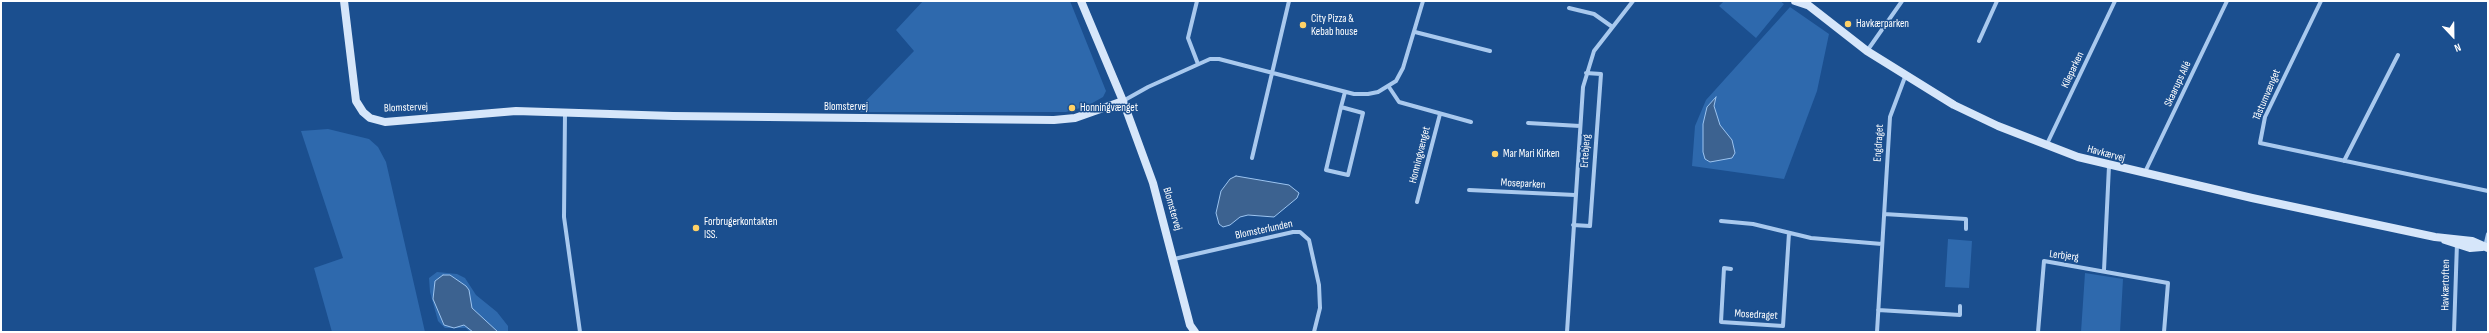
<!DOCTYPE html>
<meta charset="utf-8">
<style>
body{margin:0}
#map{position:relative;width:2489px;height:333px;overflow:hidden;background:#1b4f8f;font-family:"Sofia Sans Condensed",sans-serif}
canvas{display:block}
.frame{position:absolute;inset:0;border:2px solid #fff;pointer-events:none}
.north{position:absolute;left:2433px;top:16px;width:40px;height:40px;-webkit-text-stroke:3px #1b4f8f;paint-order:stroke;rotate:158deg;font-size:11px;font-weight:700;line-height:16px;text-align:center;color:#fff}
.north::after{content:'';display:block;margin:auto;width:14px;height:18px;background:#fff;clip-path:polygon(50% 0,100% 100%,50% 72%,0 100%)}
</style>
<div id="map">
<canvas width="2489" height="333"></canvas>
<div class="frame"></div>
<div class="north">N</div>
</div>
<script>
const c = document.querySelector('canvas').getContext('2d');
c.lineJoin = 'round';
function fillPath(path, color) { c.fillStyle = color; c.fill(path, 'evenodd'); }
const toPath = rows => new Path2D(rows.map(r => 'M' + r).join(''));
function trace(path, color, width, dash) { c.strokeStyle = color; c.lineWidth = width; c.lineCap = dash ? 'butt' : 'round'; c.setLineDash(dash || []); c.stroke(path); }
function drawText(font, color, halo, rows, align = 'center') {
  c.font = font + ' "Sofia Sans Condensed",sans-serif'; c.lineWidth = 3; c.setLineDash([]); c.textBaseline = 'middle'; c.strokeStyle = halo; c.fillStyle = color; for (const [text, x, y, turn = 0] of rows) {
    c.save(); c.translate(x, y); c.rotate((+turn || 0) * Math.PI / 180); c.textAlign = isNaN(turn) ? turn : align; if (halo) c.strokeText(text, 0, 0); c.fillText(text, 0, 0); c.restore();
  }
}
fillPath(toPath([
 [923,1,1070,1,1106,91,1103,97,1087,106,1066,112,860,112,860,107,914,51,896,30],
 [1724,1,1780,1,1784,4,1756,38,1719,6],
 [1790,7,1829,34,1817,91,1784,179,1692,166,1695,126,1706,100],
 [328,129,369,139,378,147,386,162,425,332,332,332,314,268,343,258,301,131],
 [1948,239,1972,241,1969,288,1945,287],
 [437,272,457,274,465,278,476,295,497,312,508,326,508,332,470,332,466,328,445,328,438,321,430,292,429,278],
 [2085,273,2123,279,2120,332,2081,332]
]), '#2e69ad');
const water = toPath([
 [1716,97,1714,106,1720,125,1732,140,1735,153,1732,158,1710,162,1705,159,1703,152,1703,124,1707,107,1716,97],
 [1236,176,1289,185,1299,193,1297,198,1274,217,1248,215,1240,217,1230,225,1223,227,1219,224,1216,213,1221,191,1230,179,1236,176],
 [443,275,450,275,466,286,469,290,472,308,498,332,473,332,464,325,454,328,444,325,433,299,435,281,443,275]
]);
fillPath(water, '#3c6290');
trace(water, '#9cc4f0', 1);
trace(toPath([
 [1197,1,1188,38,1198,64],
 [2321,1,2265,117,2260,143,2488,191],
 [1569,8,1594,14,1611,26],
 [1415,32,1490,51],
 [1979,41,1997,1],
 [1867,51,1902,1],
 [1389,87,1399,102,1471,122],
 [1123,101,1148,87,1210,59,1219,59,1354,94,1368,94,1378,92,1396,81,1403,68,1423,1],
 [1341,107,1363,113,1348,175,1326,170,1341,107,1345,92],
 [565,113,564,217,580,332],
 [1528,123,1580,126],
 [2046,146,2115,1],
 [1252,158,1289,1],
 [2344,161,2398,55],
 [2145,172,2227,1],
 [1469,190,1575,195],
 [1417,202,1440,114],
 [1884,214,1966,219,1966,229],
 [1721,221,1753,224,1811,238,1882,244],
 [1573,225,1590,226,1601,74,1586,73],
 [2485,247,2488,234],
 [1174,259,1293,232,1300,232,1309,240,1319,285,1320,308,1314,332],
 [1731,269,1724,268,1721,322,1783,326,1789,233],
 [2104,270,2109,166],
 [1878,310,1960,315,1960,306],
 [1567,332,1583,87,1594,51,1633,1],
 [1877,332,1890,117,1905,77],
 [2038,332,2044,261,2168,283,2164,332],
 [2454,332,2457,243]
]), '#a9c9ee', 4);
trace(toPath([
 [344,1,356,101,363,112,370,118,385,122,516,111,673,116,1054,120,1075,118,1123,101],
 [1081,1,1123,101,1153,183,1190,325,1195,332],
 [1795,1,1807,5],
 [1803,1,1867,51,1954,105,1998,126,2078,157,2252,198,2435,237,2472,241,2488,248],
 [2445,240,2470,248,2482,247]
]), '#d6e6fa', 8);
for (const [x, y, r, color] of [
 [1848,24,4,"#ffd166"],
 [1303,25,4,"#ffd166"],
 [1072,108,4,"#ffd166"],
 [1495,154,4,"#ffd166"],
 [696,228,4,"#ffd166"]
]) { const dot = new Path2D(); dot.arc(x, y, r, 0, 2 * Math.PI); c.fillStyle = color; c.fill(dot); trace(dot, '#1b4f8f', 1.5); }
drawText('11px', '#fff', '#1b4f8f', [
 ["City Pizza &",1311,19],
 ["Kebab house",1311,32],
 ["Havkærparken",1856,24],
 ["Honningvænget",1080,108],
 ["Mar Mari Kirken",1503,154],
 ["Forbrugerkontakten",704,222],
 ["ISS.",704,235]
], 'left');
drawText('11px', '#fff', '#1b4f8f', [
 ["Kileparken",2073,70,-65],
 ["Skaarups Allé",2178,84,-65],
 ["Tåstumvænget",2267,95,-67],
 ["Blomstervej",846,107],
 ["Blomstervej",406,108,-2],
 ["Engdraget",1879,143,-86],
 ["Ertebjerg",1586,151,-86],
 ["Havkærvej",2106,154,15],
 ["Honningvænget",1420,155,-76],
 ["Moseparken",1523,184,3],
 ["Blomstervej",1172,209,74],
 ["Blomsterlunden",1264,230,-12],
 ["Lerbjerg",2064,256,7],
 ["Havkærtoften",2446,285,-89],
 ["Mosedraget",1756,315,3]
]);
</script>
